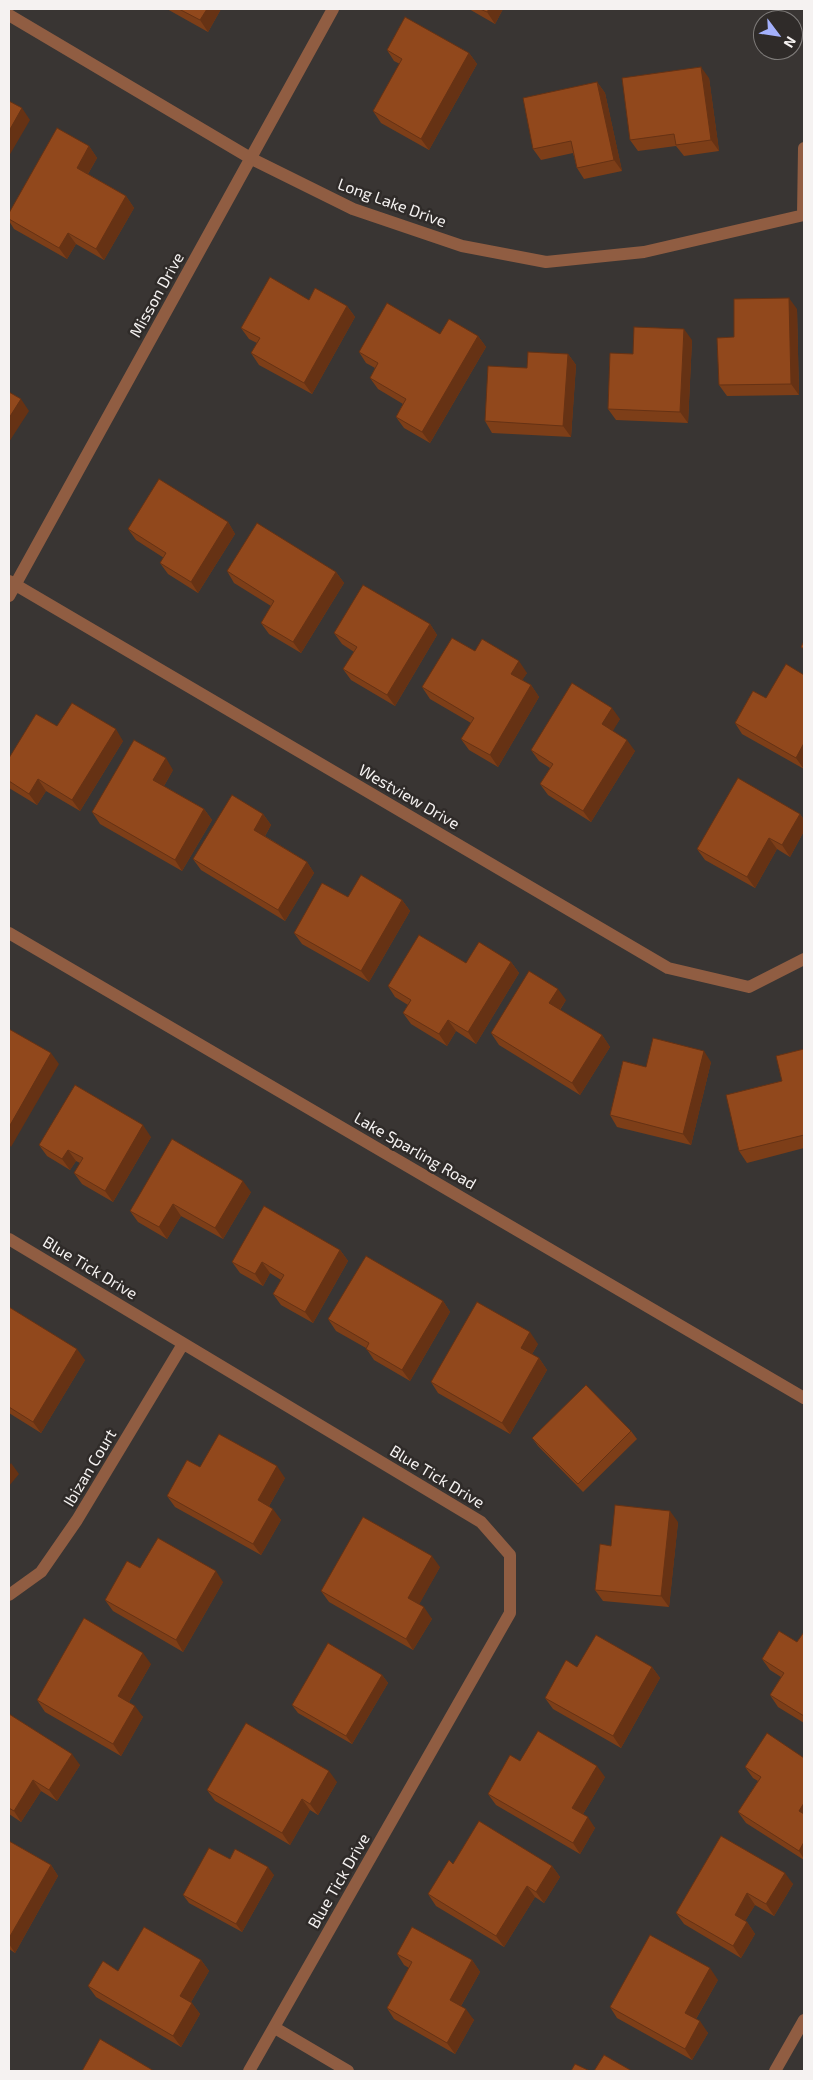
<!DOCTYPE html>
<style>
body{margin:0}
#map{position:relative;width:813px;height:2080px;overflow:hidden;background:#393533;font-family:"Exo 2",sans-serif}
canvas{display:block}
.frame{position:absolute;inset:0;border:10px solid #f5f2f1;pointer-events:none}
.north{position:absolute;left:753px;top:10px;width:50px;height:50px;box-sizing:border-box;background:#2f2b29;border:1px solid #7e7b79;border-radius:50%;rotate:121deg;font-size:14px;font-weight:700;line-height:20px;text-align:center;color:#f5f2f1}
.north::after{content:'';display:block;margin:auto;width:18px;height:22px;background:#a4b1fc;clip-path:polygon(50% 0,100% 100%,50% 72%,0 100%)}
</style>
<div id="map">
<canvas width="813" height="2080"></canvas>
<div class="frame"></div>
<div class="north">N</div>
</div>
<script>
const c = document.querySelector('canvas').getContext('2d');
c.lineJoin = 'round';
const toPath = rows => new Path2D(rows.map(r => 'M' + r).join(''));
function trace(path, color, width, dash) { c.strokeStyle = color; c.lineWidth = width; c.lineCap = dash ? 'butt' : 'round'; c.setLineDash(dash || []); c.stroke(path); }
function fillPath(path, color) { c.fillStyle = color; c.fill(path, 'evenodd'); }
function drawText(font, color, halo, rows, align = 'center') {
  c.font = font + ' "Exo 2",sans-serif'; c.lineWidth = 5; c.setLineDash([]); c.textBaseline = 'middle'; c.strokeStyle = halo; c.fillStyle = color; for (const [text, x, y, turn = 0] of rows) {
    c.save(); c.translate(x, y); c.rotate((+turn || 0) * Math.PI / 180); c.textAlign = isNaN(turn) ? turn : align; if (halo) c.strokeText(text, 0, 0); c.fillText(text, 0, 0); c.restore();
  }
}
trace(toPath([
 [9,15,252,159,353,209,462,246,546,262,644,252,804,215],
 [803,215,804,148],
 [9,581,668,968,749,987,804,959],
 [9,596,333,9],
 [9,933,804,1398],
 [9,1239,481,1522,510,1555,510,1613,249,2071],
 [9,1595,41,1572,77,1520,183,1344],
 [275,2028,348,2071],
 [775,2071,804,2020]
]), '#905d42', 12);
fillPath(toPath([
 [167,9,221,9,208,32],
 [469,9,503,9,495,24],
 [387,50,469,53,477,64,429,150,381,123,373,111,400,64,394,61],
 [709,78,719,151,684,156,676,146,638,151,630,140],
 [597,82,605,93,622,171,584,179,577,168,573,153,541,160,533,149],
 [89,146,97,158,88,174,126,196,134,208,104,260,76,244,67,259,14,229,9,221,9,213],
 [309,300,347,306,355,317,312,394,259,365,251,353,257,343,249,339,241,328],
 [797,309,799,395,727,396,719,385,734,337],
 [440,334,478,336,486,347,430,443,404,428,396,417,403,404,378,389,370,378,375,368,366,363,359,352],
 [692,340,688,423,616,420,608,409,633,354],
 [568,354,576,365,571,437,492,433,485,421,527,368],
 [228,522,235,534,198,593,168,574,160,563,164,558,136,540,128,529],
 [227,571,336,572,344,583,301,653,269,634,261,623,271,606,234,583],
 [430,624,437,635,395,706,351,680,343,669,354,652,342,644,334,633],
 [475,651,527,673,522,680,531,685,539,697,498,767,469,750,461,739,471,723,430,699,422,687],
 [753,691,804,769,742,734,735,723],
 [620,719,612,731,635,751,591,822,548,795,540,784,550,768,539,761,531,750],
 [57,726,123,741,80,811,46,791,37,805,9,788,9,758],
 [173,770,164,786,204,809,212,820,182,871,100,824,92,812],
 [263,814,271,825,265,836,307,862,314,873,285,921,201,870,193,859],
 [800,814,804,820,804,831,790,857,777,849,755,888,705,860,697,849],
 [348,897,402,900,410,911,369,982,302,944,294,933],
 [511,962,519,973,476,1044,456,1031,447,1046,411,1024,403,1013,408,1005,395,997,388,986,466,963],
 [566,1000,560,1010,602,1035,610,1047,580,1095,499,1045,491,1033],
 [804,1049,804,1148,747,1163,739,1151,782,1081],
 [711,1062,691,1145,617,1127,610,1115],
 [151,1137,113,1202,82,1184,74,1173,80,1163,76,1161,70,1170,47,1156,39,1145],
 [251,1192,223,1239,181,1216,167,1239,138,1222,130,1211],
 [340,1250,348,1261,313,1323,281,1305,273,1294,281,1280,270,1273,263,1286,240,1273,232,1262],
 [443,1301,450,1312,410,1381,374,1360,366,1348,336,1331,328,1319],
 [9,1307,85,1360,41,1433,9,1413],
 [538,1344,532,1354,539,1358,547,1370,510,1434,438,1393,431,1382],
 [631,1431,637,1439,583,1492,538,1446,532,1438],
 [200,1467,285,1478,269,1506,281,1520,261,1555,175,1507,167,1496],
 [678,1522,669,1607,603,1601,595,1590],
 [440,1567,419,1604,432,1619,413,1650,329,1602,321,1591],
 [223,1582,183,1652,113,1611,105,1600],
 [804,1632,804,1723,778,1707,770,1695,781,1677,770,1670,762,1659,797,1642],
 [151,1664,129,1702,143,1717,121,1756,45,1712,37,1700],
 [652,1667,660,1678,621,1748,553,1709,545,1698],
 [382,1675,388,1683,352,1744,298,1713,292,1705],
 [9,1714,80,1765,57,1801,41,1791,21,1822,9,1814],
 [804,1758,804,1860,746,1823,738,1812,758,1781,753,1778,745,1767],
 [520,1761,605,1777,583,1814,595,1828,580,1854,496,1805,488,1794],
 [337,1782,318,1815,310,1810,290,1845,215,1801,207,1790],
 [721,1836,793,1884,774,1916,755,1905,745,1921,747,1922,755,1934,741,1958,684,1924,676,1913],
 [9,1841,51,1865,58,1876,15,1953,9,1949],
 [230,1859,274,1875,242,1932,189,1903,183,1895],
 [453,1864,552,1866,560,1877,544,1903,535,1897,504,1947,436,1906,428,1894],
 [397,1954,472,1960,480,1972,461,2006,474,2020,455,2054,394,2019,387,2008,409,1968,404,1965],
 [201,1960,209,1971,191,2002,200,2014,181,2047,96,1997,88,1986,118,1971],
 [718,1980,696,2019,708,2033,692,2060,617,2018,610,2007]
]), '#7d3e18');
fillPath(toPath([
 [207,9,221,9,208,32,200,20],
 [489,9,503,9,495,24,487,12],
 [469,53,477,64,429,150,421,139],
 [701,67,709,78,719,151,711,140],
 [597,82,605,93,622,171,614,160],
 [22,108,30,120,9,156,9,131],
 [89,146,97,158,85,179,77,168],
 [126,196,134,208,104,260,96,249],
 [68,233,76,244,67,259,59,248],
 [789,298,797,309,799,395,791,384],
 [347,306,355,317,312,394,304,383],
 [684,329,692,340,688,423,680,412],
 [478,336,486,347,430,443,422,432],
 [568,354,576,365,571,437,563,426],
 [21,399,29,411,9,442,9,418],
 [228,522,235,534,198,593,191,582],
 [336,572,344,583,301,653,293,642],
 [430,624,437,635,395,706,387,695],
 [519,661,527,673,519,685,511,674],
 [531,685,539,697,498,767,490,755],
 [612,708,620,719,610,736,602,724],
 [116,729,123,741,80,811,72,800],
 [627,740,635,751,591,822,583,811],
 [804,743,804,769,796,758],
 [166,758,173,770,161,791,153,780],
 [38,779,46,791,37,805,29,794],
 [204,809,212,820,182,871,175,860],
 [263,814,271,825,262,841,254,830],
 [800,814,804,820,804,831,790,857,782,845],
 [769,838,777,849,755,888,747,877],
 [307,862,314,873,285,921,278,910],
 [402,900,410,911,369,982,361,971],
 [511,962,519,973,476,1044,468,1032],
 [558,989,566,1000,557,1014,549,1003],
 [448,1020,456,1031,447,1046,439,1034],
 [602,1035,610,1047,580,1095,572,1083],
 [704,1051,711,1062,691,1145,683,1134],
 [51,1053,59,1064,11,1147,9,1144,9,1127],
 [143,1125,151,1137,113,1202,105,1191],
 [68,1150,76,1161,70,1170,62,1159],
 [243,1181,251,1192,223,1239,215,1228],
 [173,1204,181,1216,167,1239,159,1227],
 [340,1250,348,1261,313,1323,305,1312],
 [262,1262,270,1273,263,1286,255,1274],
 [443,1301,450,1312,410,1381,402,1370],
 [530,1332,538,1344,529,1359,521,1348],
 [77,1349,85,1360,41,1433,33,1422],
 [539,1358,547,1370,510,1434,502,1423],
 [11,1463,19,1474,9,1486,9,1466],
 [277,1466,285,1478,266,1511,258,1500],
 [273,1509,281,1520,261,1555,253,1544],
 [670,1511,678,1522,669,1607,661,1596],
 [432,1556,440,1567,416,1610,408,1598],
 [216,1571,223,1582,183,1652,176,1640],
 [424,1607,432,1619,413,1650,406,1639],
 [143,1653,151,1664,126,1707,118,1696],
 [652,1667,660,1678,621,1748,613,1736],
 [382,1675,388,1683,352,1744,346,1736],
 [135,1706,143,1717,121,1756,113,1744],
 [72,1754,80,1765,57,1801,49,1790],
 [597,1766,605,1777,580,1819,572,1808],
 [329,1771,337,1782,318,1815,310,1804],
 [33,1780,41,1791,21,1822,14,1811],
 [302,1799,310,1810,290,1845,282,1833],
 [804,1803,804,1818,799,1811],
 [588,1817,595,1828,580,1854,573,1843],
 [804,1842,804,1859,799,1851],
 [51,1865,58,1876,15,1953,9,1944,9,1938],
 [552,1866,560,1877,544,1903,536,1892],
 [268,1867,274,1875,242,1932,236,1924],
 [785,1873,793,1884,774,1916,766,1904],
 [527,1886,535,1897,504,1947,496,1936],
 [747,1893,755,1905,742,1926,735,1915],
 [747,1922,755,1934,741,1958,733,1946],
 [201,1960,209,1971,188,2007,180,1996],
 [472,1960,480,1972,458,2011,450,2000],
 [710,1968,718,1980,693,2024,685,2013],
 [192,2003,200,2014,181,2047,173,2036],
 [466,2009,474,2020,455,2054,447,2043],
 [700,2021,708,2033,692,2060,685,2049]
]), '#663214');
const building = toPath([
 [179,9,207,9,200,20,179,9],
 [480,9,489,9,487,12,480,9],
 [405,17,469,53,421,139,373,111,402,59,387,50,405,17],
 [701,67,711,140,676,145,674,134,630,140,622,78,701,67],
 [597,82,614,160,577,168,571,141,533,149,523,98,597,82],
 [9,101,22,108,9,131,9,101],
 [57,128,89,146,77,168,126,196,96,249,68,233,59,248,9,219,9,213,57,128],
 [270,277,309,300,315,288,347,306,304,383,251,353,260,338,241,328,270,277],
 [789,298,791,384,719,385,717,338,734,337,734,299,789,298],
 [387,303,440,334,449,319,478,336,422,432,396,417,406,399,370,378,378,363,359,352,387,303],
 [634,327,684,329,680,412,608,409,610,353,633,354,634,327],
 [528,352,568,354,563,426,485,421,488,366,527,368,528,352],
 [9,392,21,399,9,418,9,392],
 [159,479,228,522,191,582,160,563,166,553,128,529,159,479],
 [257,523,336,572,293,642,261,623,274,601,227,571,257,523],
 [363,585,430,624,387,695,343,669,357,647,334,633,363,585],
 [452,638,475,651,482,639,519,661,511,674,531,685,490,755,461,739,474,718,422,687,452,638],
 [804,641,804,649,801,647,804,641],
 [786,664,804,675,804,743,796,758,735,723,753,691,766,698,786,664],
 [572,683,612,708,602,724,627,740,583,811,540,784,553,764,531,750,572,683],
 [72,703,116,729,72,800,38,779,29,794,9,781,9,758,36,714,57,726,72,703],
 [134,740,166,758,153,780,204,809,175,860,92,812,134,740],
 [738,778,800,814,782,845,769,838,747,877,697,849,738,778],
 [232,795,263,814,254,830,307,862,278,910,193,859,232,795],
 [361,875,402,900,361,971,294,933,322,883,348,897,361,875],
 [419,935,466,963,479,942,511,962,468,1032,448,1020,439,1034,403,1013,411,1000,388,986,419,935],
 [529,971,558,989,549,1003,602,1035,572,1083,491,1033,529,971],
 [9,1029,51,1053,9,1127,9,1029],
 [653,1038,704,1051,683,1134,610,1115,623,1061,646,1067,653,1038],
 [804,1049,804,1135,739,1151,726,1095,782,1081,776,1056,804,1049],
 [75,1085,143,1125,105,1191,74,1173,83,1158,68,1150,62,1159,39,1145,75,1085],
 [172,1139,243,1181,215,1228,173,1204,159,1227,130,1211,172,1139],
 [264,1206,340,1250,305,1312,273,1294,284,1275,262,1262,255,1274,232,1262,264,1206],
 [366,1256,443,1301,402,1370,366,1349,369,1343,328,1319,366,1256],
 [477,1302,530,1332,521,1348,539,1358,502,1423,431,1382,477,1302],
 [9,1307,77,1349,33,1422,9,1407,9,1307],
 [586,1385,631,1431,578,1484,532,1438,586,1385],
 [219,1434,277,1466,258,1500,273,1509,253,1544,167,1496,187,1460,200,1467,219,1434],
 [615,1505,670,1511,661,1596,595,1590,600,1544,611,1546,615,1505],
 [363,1517,432,1556,408,1598,424,1607,406,1639,321,1591,363,1517],
 [158,1538,216,1571,176,1640,105,1600,127,1561,140,1568,158,1538],
 [84,1618,143,1653,118,1696,135,1706,113,1744,37,1700,84,1618],
 [779,1631,797,1642,804,1632,804,1716,770,1695,784,1673,762,1659,779,1631],
 [596,1635,652,1667,613,1736,545,1698,566,1660,577,1667,596,1635],
 [328,1643,382,1675,346,1736,292,1705,328,1643],
 [9,1714,72,1754,49,1790,33,1780,14,1811,9,1808,9,1714],
 [246,1723,329,1771,310,1804,302,1799,282,1833,207,1790,246,1723],
 [538,1731,597,1766,572,1808,588,1817,573,1843,488,1794,510,1755,520,1761,538,1731],
 [767,1733,804,1758,804,1803,799,1811,804,1814,804,1842,799,1851,738,1812,761,1777,745,1767,767,1733],
 [479,1821,552,1866,536,1892,527,1886,496,1936,428,1894,449,1860,453,1864,479,1821],
 [721,1836,785,1873,766,1904,747,1893,735,1915,747,1922,733,1946,676,1913,721,1836],
 [9,1841,51,1865,9,1938,9,1841],
 [209,1848,230,1859,235,1849,268,1867,236,1924,183,1895,209,1848],
 [144,1927,201,1960,180,1996,192,2003,173,2036,88,1986,103,1961,118,1971,144,1927],
 [412,1927,472,1960,450,2000,466,2009,447,2043,387,2008,412,1962,397,1954,412,1927],
 [650,1935,710,1968,685,2013,700,2021,685,2049,610,2007,650,1935],
 [100,2039,154,2071,82,2071,100,2039],
 [604,2055,632,2071,594,2071,604,2055],
 [575,2064,590,2071,571,2071,575,2064]
]);
fillPath(building, '#91481c');
trace(building, '#663214', 1);
drawText('16px', '#f5f2f1', '#2f2b29', [
 ["Long Lake Drive",392,203,20],
 ["Misson Drive",157,295,-61],
 ["Westview Drive",409,797,30],
 ["Lake Sparling Road",415,1151,30],
 ["Blue Tick Drive",90,1268,31],
 ["Ibizan Court",90,1468,-59],
 ["Blue Tick Drive",437,1477,31],
 ["Blue Tick Drive",339,1881,-60]
]);
</script>
